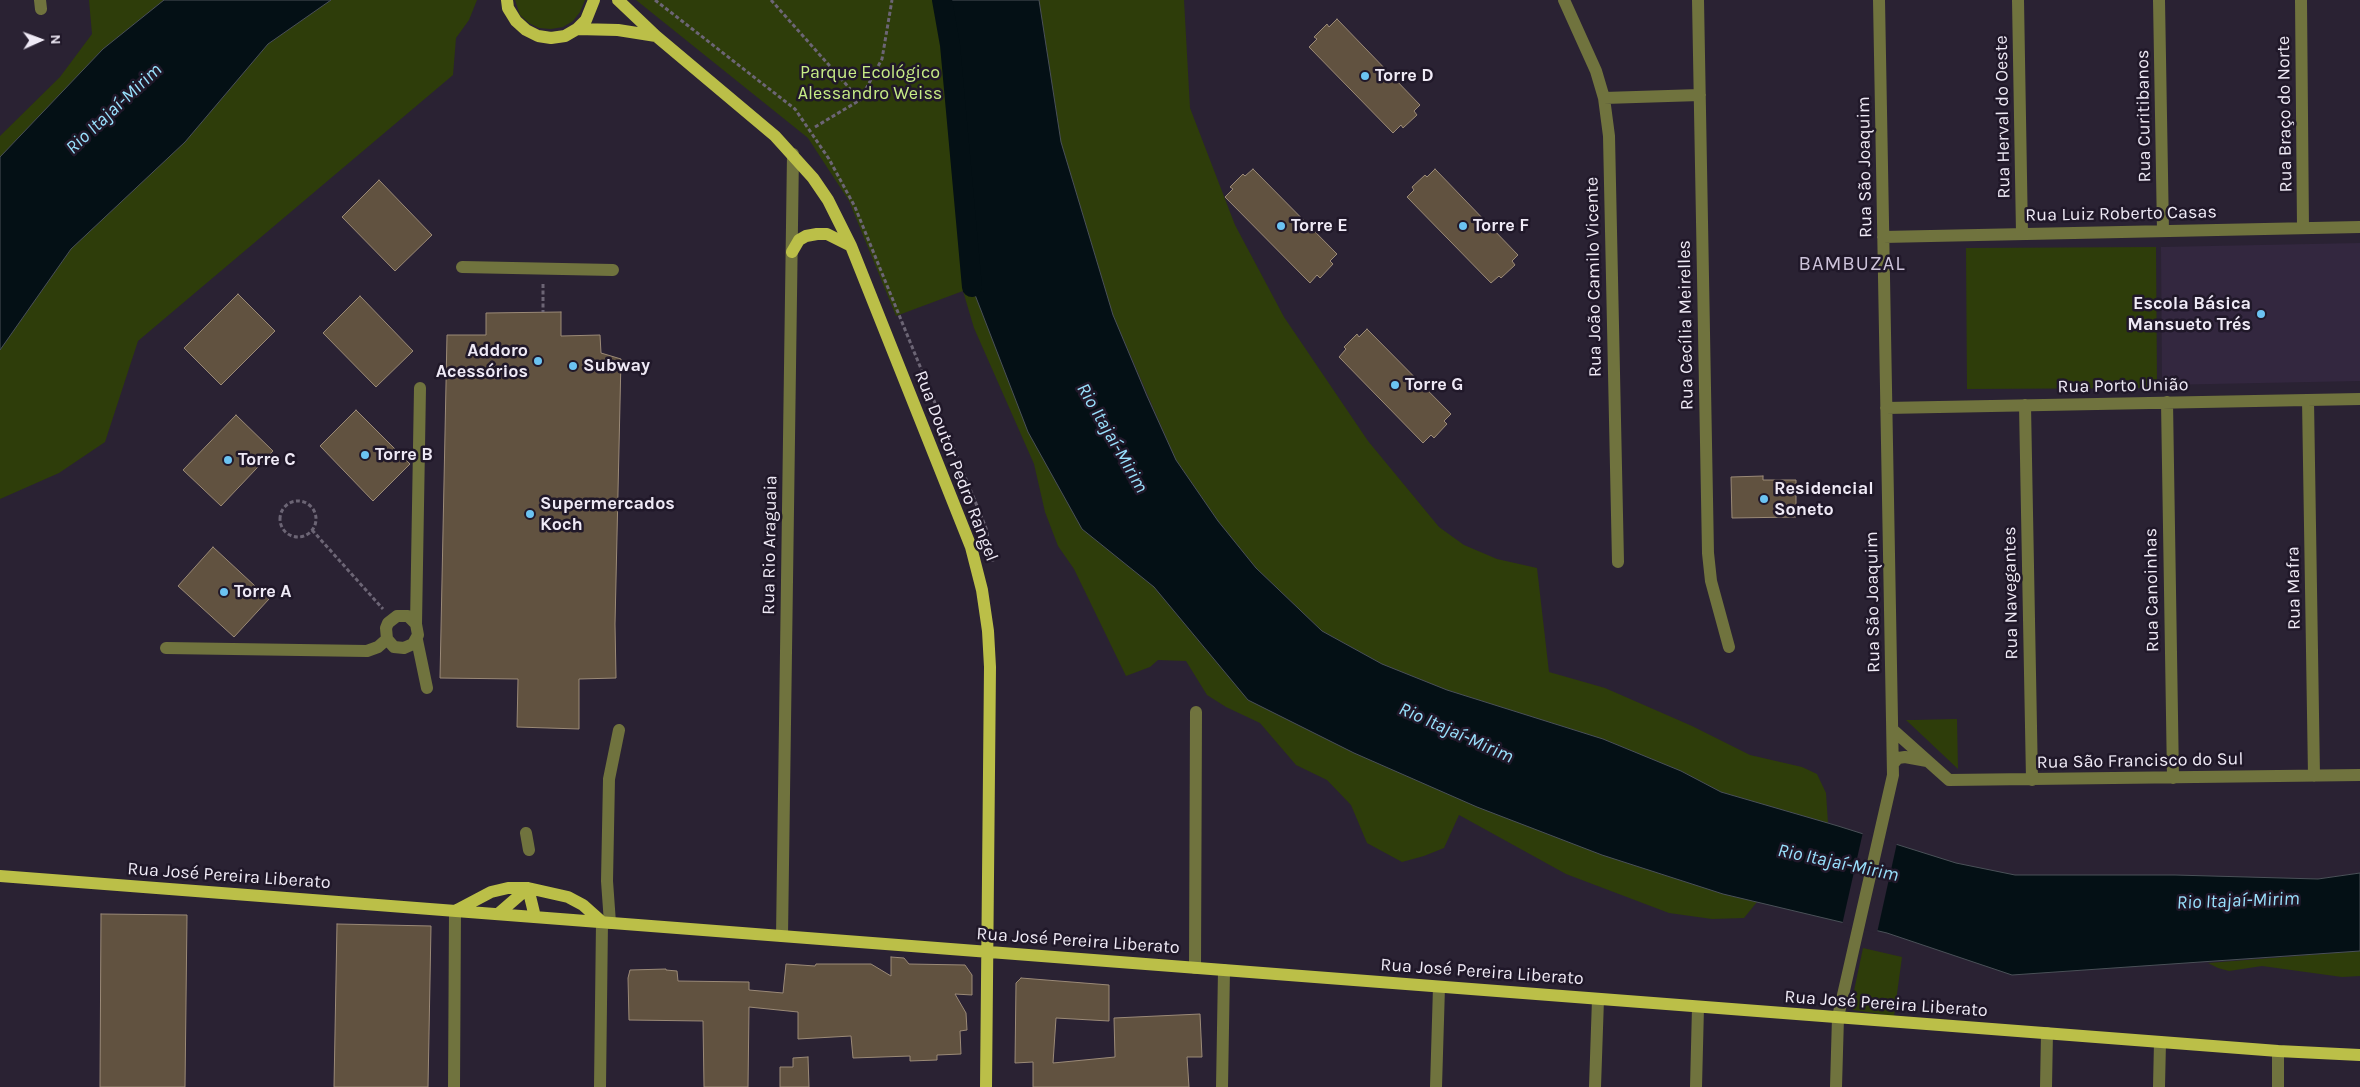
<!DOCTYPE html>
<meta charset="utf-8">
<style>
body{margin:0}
#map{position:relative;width:2360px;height:1087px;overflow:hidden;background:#2a2233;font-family:Karla,sans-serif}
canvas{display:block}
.north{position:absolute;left:15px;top:15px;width:50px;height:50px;-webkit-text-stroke:4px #201829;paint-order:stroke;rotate:88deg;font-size:14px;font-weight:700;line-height:20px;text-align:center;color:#efeaf6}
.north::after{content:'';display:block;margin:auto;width:18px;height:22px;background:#efeaf6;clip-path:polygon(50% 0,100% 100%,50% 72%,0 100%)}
</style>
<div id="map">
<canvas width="2360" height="1087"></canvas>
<div class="north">N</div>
</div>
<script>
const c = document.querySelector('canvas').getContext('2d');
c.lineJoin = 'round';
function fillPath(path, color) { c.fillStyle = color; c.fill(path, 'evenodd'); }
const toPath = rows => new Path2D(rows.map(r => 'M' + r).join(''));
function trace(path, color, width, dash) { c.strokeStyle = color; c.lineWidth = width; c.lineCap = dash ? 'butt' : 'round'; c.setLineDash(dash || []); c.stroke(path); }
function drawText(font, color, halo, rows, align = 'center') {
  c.font = font + ' Karla,sans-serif'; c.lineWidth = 5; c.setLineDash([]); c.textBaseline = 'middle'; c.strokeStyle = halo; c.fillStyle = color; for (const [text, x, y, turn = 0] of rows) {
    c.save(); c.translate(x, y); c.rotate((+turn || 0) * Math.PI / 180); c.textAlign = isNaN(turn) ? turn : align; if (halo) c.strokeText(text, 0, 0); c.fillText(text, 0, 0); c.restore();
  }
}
fillPath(toPath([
 [2360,243,2360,381,2162,385,2161,247]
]), '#33273f');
fillPath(toPath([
 [89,0,164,0,103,49,0,157,0,136,60,77,92,34],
 [331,0,477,0,469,20,456,38,453,75,138,341,105,442,59,473,0,499,0,350,71,249,185,142,268,44],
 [515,0,585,0,580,12,573,21,563,27,551,29,539,28,529,23,520,15],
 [636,0,942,0,950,45,972,287,1082,529,1154,587,1248,700,1354,753,1478,807,1602,855,1723,894,1757,902,1744,918,1712,919,1669,913,1566,874,1459,815,1444,848,1424,856,1402,862,1367,843,1351,805,1327,780,1296,765,1260,723,1226,707,1207,695,1186,661,1158,660,1150,667,1126,676,1074,569,1058,546,1045,512,1034,464,974,328,963,291,896,316,849,201,808,138],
 [1039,0,1184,0,1190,108,1235,225,1284,317,1368,441,1439,527,1464,545,1497,559,1537,568,1549,672,1605,688,1692,726,1750,755,1802,767,1817,774,1826,793,1828,823,1721,792,1681,771,1603,739,1447,690,1382,664,1322,631,1256,568,1218,521,1176,460,1113,315,1061,142],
 [2156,247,2157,388,1967,389,1966,248],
 [1957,719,1958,769,1906,720,1913,720],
 [1863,948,1902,957,1894,1016,1853,1010,1852,1000],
 [2360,951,2360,976,2342,977,2262,966,2229,971,2218,968,2208,963]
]), '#2e3d0a');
const water = toPath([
 [164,0,331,0,268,44,185,142,71,249,0,350,0,157,103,49,164,0],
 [942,0,1039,0,1061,142,1113,315,1147,396,1176,460,1218,521,1256,568,1322,631,1382,664,1447,690,1603,739,1681,771,1721,792,1838,826,1956,863,2015,875,2175,875,2318,879,2360,873,2360,951,2012,975,1887,933,1723,894,1602,855,1477,807,1354,753,1248,700,1154,587,1082,529,1028,432,972,287,950,45,942,0]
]);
fillPath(water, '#041015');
trace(water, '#4a5158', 1);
fillPath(toPath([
 [1863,832,1897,843,1877,933,1842,925]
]), '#2a2233');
trace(toPath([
 [942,0,950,45,972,287]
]), '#041015', 20);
const building = toPath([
 [1337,19,1420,105,1414,111,1417,115,1403,128,1401,125,1393,133,1309,47,1317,39,1314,37,1327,24,1329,27,1337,19],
 [1253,169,1337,254,1330,261,1333,264,1320,278,1317,275,1310,283,1225,197,1233,189,1230,187,1243,174,1245,176,1253,169],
 [1435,169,1518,255,1512,261,1515,265,1501,278,1499,276,1491,283,1407,197,1414,190,1412,187,1425,175,1427,177,1435,169],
 [379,180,432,235,395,271,342,217,379,180],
 [238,294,275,331,221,385,184,348,238,294],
 [360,296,413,351,376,387,323,333,360,296],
 [561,312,561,336,600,335,601,353,621,359,615,624,616,678,579,679,579,729,517,727,518,679,440,678,447,335,486,335,486,313,561,312],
 [1367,329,1451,414,1444,421,1447,424,1434,438,1431,435,1423,443,1339,357,1346,349,1344,347,1357,334,1359,337,1367,329],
 [356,410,410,464,373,501,320,446,356,410],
 [236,415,273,451,221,506,183,470,236,415],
 [1763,476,1763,480,1796,480,1796,517,1732,518,1731,477,1763,476],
 [213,547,269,599,234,637,178,586,213,547],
 [101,914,187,915,185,1087,100,1087,101,914],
 [337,924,431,926,428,1087,334,1087,337,924],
 [891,957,904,958,909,964,965,965,972,975,972,995,955,994,966,1013,967,1030,960,1031,961,1054,937,1055,937,1060,910,1061,910,1056,853,1058,851,1036,798,1039,798,1012,749,1007,748,1087,704,1087,703,1021,629,1020,628,978,630,970,666,969,666,970,677,971,678,981,749,982,749,990,783,993,786,964,815,966,816,964,871,964,891,976,891,957],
 [1021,978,1109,985,1109,1021,1056,1018,1053,1063,1115,1057,1114,1018,1200,1014,1202,1057,1187,1057,1189,1087,1033,1087,1033,1062,1015,1063,1016,983,1021,978],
 [808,1057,809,1087,780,1087,780,1067,793,1067,793,1058,808,1057]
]);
fillPath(building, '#615240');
trace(building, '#9b8a77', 1);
trace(toPath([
 [655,0,795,109,829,159,855,207,986,528,993,562],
 [771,0,860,100],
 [815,127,860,100,882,59,892,0],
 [543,284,543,312],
 '280 519a18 18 0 1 1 36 0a18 18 0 1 1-36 0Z',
 [312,530,383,609]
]), '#6c6575', 3, [4, 2.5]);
trace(toPath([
 [40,0,41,9],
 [1564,0,1596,71,1604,98,1609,136,1618,562],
 [1698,0,1708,553,1711,581,1729,647],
 [2018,0,2022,234],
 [2159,0,2163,231],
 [2301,0,2303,228],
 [1604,98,1700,95],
 [1883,237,2360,227],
 [462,267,613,270],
 [2308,400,2314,776],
 [2167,402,2173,778],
 [2025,405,2032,780],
 [1886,408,2360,399],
 [416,624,408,616,397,616,388,623,386,628,387,639,394,647,404,648,413,644,418,635,416,624,420,388],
 [417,640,427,688],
 [166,648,367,651,378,647,387,639],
 [1893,730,1949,780,2360,775],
 [1893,764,1898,758,1905,757,1927,761],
 [526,833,529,850],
 [610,923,607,881,609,779,619,730],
 [782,936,793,154],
 [1195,968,1196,712],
 [454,1087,455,911],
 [600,1087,602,922],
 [1222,1087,1224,970],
 [1436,1087,1439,987],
 [1595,1087,1598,999],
 [1696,1087,1698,1007],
 [1836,1087,1838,1017,1893,775,1879,0],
 [2046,1087,2047,1033],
 [2159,1087,2160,1042],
 [2278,1087,2278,1051]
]), '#70733e', 12);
trace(toPath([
 [507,0,508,8,516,21,526,30,538,36,551,38,565,36,577,29,586,20,594,0],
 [618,0,656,36,775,136,813,178,828,200,851,246,971,547,982,590,988,631,990,667,986,1087],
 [577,29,618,30,656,36],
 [792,252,799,240,806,236,817,234,827,234,851,246],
 [0,876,2278,1051,2360,1055],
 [528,888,535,917],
 [455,911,491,892,508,888,528,888,568,897,583,905,602,922],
 [498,914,528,888]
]), '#bbbf48', 12);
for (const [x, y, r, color] of [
 [1365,76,5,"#6bc3f2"],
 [1281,226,5,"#6bc3f2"],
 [1463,226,5,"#6bc3f2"],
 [2261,314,5,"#6bc3f2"],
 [538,361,5,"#6bc3f2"],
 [573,366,5,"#6bc3f2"],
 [1395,385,5,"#6bc3f2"],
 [365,455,5,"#6bc3f2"],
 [228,460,5,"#6bc3f2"],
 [1764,499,5,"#6bc3f2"],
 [530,514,5,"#6bc3f2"],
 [224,592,5,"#6bc3f2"]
]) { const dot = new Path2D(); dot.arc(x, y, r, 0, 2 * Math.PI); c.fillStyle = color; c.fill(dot); trace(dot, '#201829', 2); }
drawText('18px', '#c7ed86', '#201829', [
 ["Parque Ecológico",870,73],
 ["Alessandro Weiss",870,94]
]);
drawText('bold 18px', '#efeaf6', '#201829', [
 ["Torre D",1375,76],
 ["Torre E",1291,226],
 ["Torre F",1473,226],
 ["Escola Básica",2251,304,"right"],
 ["Mansueto Trés",2251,325,"right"],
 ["Addoro",528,351,"right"],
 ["Acessórios",528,372,"right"],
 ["Subway",583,366],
 ["Torre G",1405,385],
 ["Torre B",375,455],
 ["Torre C",238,460],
 ["Residencial",1774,489],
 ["Soneto",1774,510],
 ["Supermercados",540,504],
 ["Koch",540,525],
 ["Torre A",234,592]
], 'left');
drawText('18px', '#efeaf6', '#201829', [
 ["Rua Braço do Norte",2285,114,-91],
 ["Rua Curitibanos",2144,116,-91],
 ["Rua Herval do Oeste",2003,117,-91],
 ["Rua São Joaquim",1865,167,-91],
 ["Rua Luiz Roberto Casas",2121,214,-1],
 ["Rua João Camilo Vicente",1594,277,-91],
 ["Rua Cecília Meirelles",1686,325,-91],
 ["Rua Porto União",2123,386,-1],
 ["Rua Doutor Pedro Rangel",956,466,69],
 ["Rua Rio Araguaia",770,545,-89],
 ["Rua Mafra",2294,588,-91],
 ["Rua Canoinhas",2152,590,-91],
 ["Rua Navegantes",2011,593,-91],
 ["Rua São Joaquim",1873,602,-91],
 ["Rua São Francisco do Sul",2140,761,-1],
 ["Rua José Pereira Liberato",229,876,4],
 ["Rua José Pereira Liberato",1078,941,4],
 ["Rua José Pereira Liberato",1482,972,4],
 ["Rua José Pereira Liberato",1886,1004,4]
]);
drawText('italic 19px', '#99e1fd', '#201829', [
 ["Rio Itajaí-Mirim",114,109,-43],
 ["Rio Itajaí-Mirim",1112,438,60],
 ["Rio Itajaí-Mirim",1456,733,24],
 ["Rio Itajaí-Mirim",1838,863,12],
 ["Rio Itajaí-Mirim",2238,901,-2]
]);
c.letterSpacing = '1px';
drawText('20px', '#cdc3da', '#201829', [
 ["BAMBUZAL",1852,264]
]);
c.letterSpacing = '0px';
</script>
